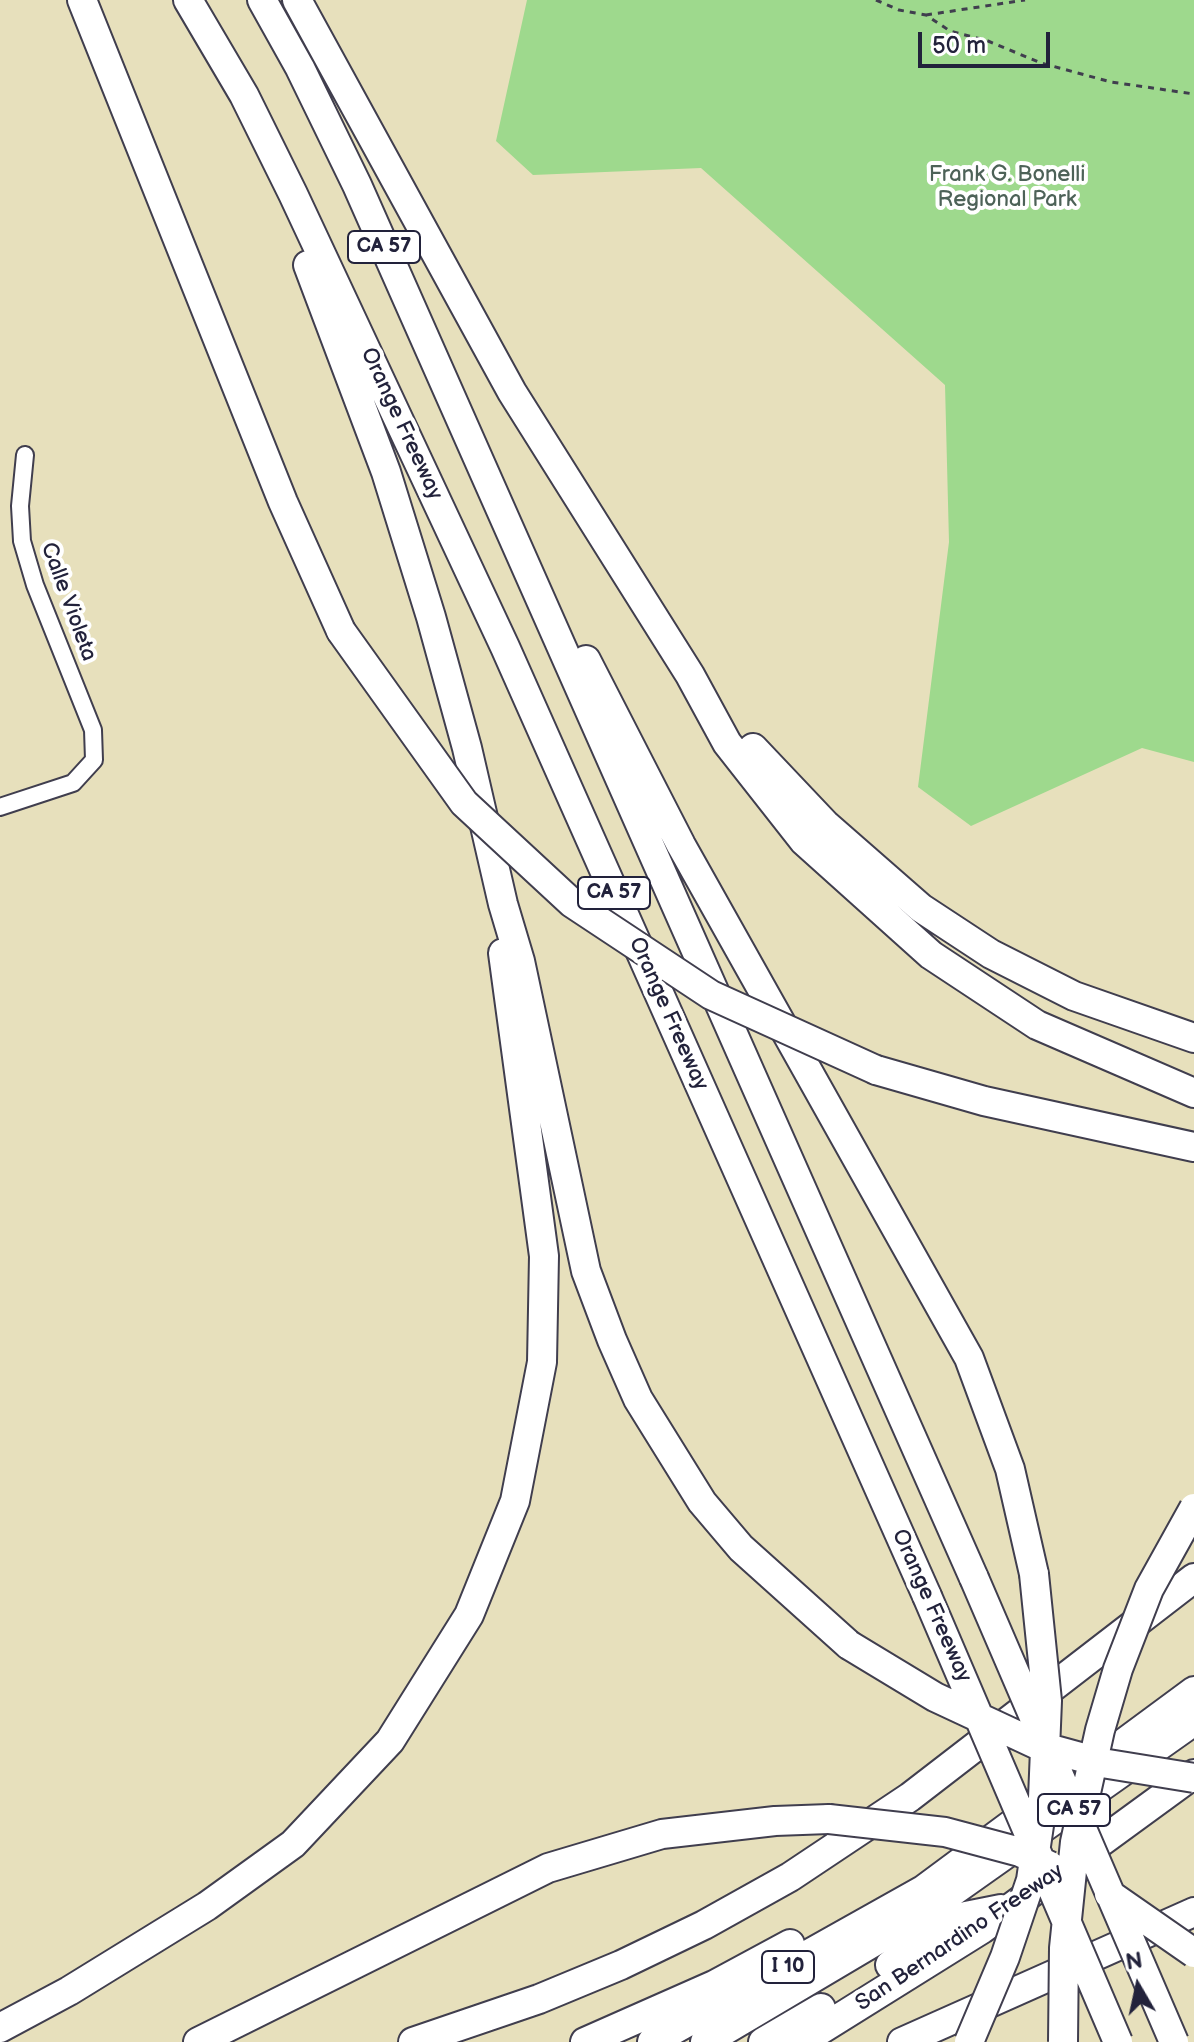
<!DOCTYPE html>
<style>
body{margin:0}
#map{position:relative;width:1194px;height:2042px;overflow:hidden;background:#e7e0bc;font-family:"Balsamiq Sans",sans-serif}
canvas{display:block}
.north{position:absolute;left:1098px;top:1946px;width:80px;height:80px;-webkit-text-stroke:6px #fff;paint-order:stroke;rotate:351deg;font-size:22px;font-weight:700;line-height:32px;text-align:center;color:#22223b}
.north::after{content:'';display:block;margin:auto;width:28px;height:36px;background:#22223b;clip-path:polygon(50% 0,100% 100%,50% 72%,0 100%)}
.scale{position:absolute;left:918px;top:32px;width:132px;height:36px;box-sizing:border-box;border:4px solid #22223b;border-top:0;padding-left:10px;font-size:24px;line-height:28px;white-space:nowrap;color:#22223b;-webkit-text-stroke:6px #fff;paint-order:stroke}
</style>
<div id="map">
<canvas width="1194" height="2042"></canvas>
<div class="north">N</div>
<div class="scale">50 m</div>
</div>
<script>
const c = document.querySelector('canvas').getContext('2d');
c.lineJoin = 'round';
function fillPath(path, color) { c.fillStyle = color; c.fill(path, 'evenodd'); }
const toPath = rows => new Path2D(rows.map(r => 'M' + r).join(''));
function trace(path, color, width, dash) { c.strokeStyle = color; c.lineWidth = width; c.lineCap = dash ? 'butt' : 'round'; c.setLineDash(dash || []); c.stroke(path); }
function drawText(font, color, halo, rows, align = 'center') {
  c.font = font + ' "Balsamiq Sans",sans-serif'; c.lineWidth = 8; c.setLineDash([]); c.textBaseline = 'middle'; c.strokeStyle = halo; c.fillStyle = color; for (const [text, x, y, turn = 0] of rows) {
    c.save(); c.translate(x, y); c.rotate((+turn || 0) * Math.PI / 180); c.textAlign = isNaN(turn) ? turn : align; if (halo) c.strokeText(text, 0, 0); c.fillText(text, 0, 0); c.restore();
  }
}
fillPath(toPath([
 [527,0,1194,0,1194,762,1142,748,971,826,918,787,949,542,945,385,701,168,533,175,496,141]
]), '#9ed98d');
const minor = toPath([
 [0,807,73,783,94,760,93,730,35,585,22,541,20,506,25,455]
]);
const motorway = toPath([
 [82,0,283,502,341,631],
 [188,0,244,95,293,194,505,647,927,1596],
 [262,0,300,68,357,185,974,1578],
 [297,0,512,392,690,675,727,743,804,841,931,955,1037,1025,1194,1093],
 [308,265,386,472,431,617,467,748,503,904,520,961,586,1271,612,1340,638,1399,702,1502,741,1548,849,1645],
 [586,660,681,845,969,1358,1010,1469,1034,1574],
 [753,748,825,824,921,908,991,954,1074,996,1194,1038],
 [876,1070,984,1101,1194,1147],
 [1083,1773,1194,1691],
 [1072,1863,1194,1774],
 [890,1965,966,1916,1001,1909],
 [0,2028,69,1991,207,1906,293,1844,390,1741,469,1615,515,1501,542,1362,544,1256,503,953],
 [198,2042,548,1868,662,1834,775,1821,829,1819],
 [413,2042,539,1999,621,1965,704,1925,790,1877,910,1797,1194,1578],
 [585,2042,714,1985,790,1944],
 [652,2042,923,1890,1039,1804],
 [705,2042,921,1914,1194,1721],
 [763,2042,821,2008],
 [801,2042,982,1929,1035,1890],
 [902,2042,1194,1912]
]);
trace(minor, '#403e4e', 20);
trace(motorway, '#403e4e', 32);
trace(toPath([
 [876,0,899,10,926,15,950,31,988,41,1041,63,1111,82,1194,94],
 [926,15,1025,0]
]), '#403e4e', 3, [6, 6]);
trace(minor, '#fff', 16);
trace(motorway, '#fff', 28);
const motorwayBridge = toPath([
 [341,631,464,803,572,903,711,995,876,1070],
 [974,1578,1174,2042],
 [927,1596,1118,2042],
 [849,1645,935,1697,1040,1746,1102,1763,1194,1778],
 [829,1819,945,1832,1020,1852,1050,1866],
 [1109,1894,1194,1953],
 [969,2042,1005,1957,1031,1880,1043,1798,1047,1701,1034,1574],
 [1063,2042,1064,1948,1075,1842,1100,1730,1118,1669,1149,1589,1194,1508]
]);
trace(motorwayBridge, '#403e4e', 32, []);
trace(motorwayBridge, '#fff', 28);
for (const [x, y, w] of [
 [384,247,72],
 [614,893,72],
 [1074,1810,72],
 [788,1967,52]
]) { const box = new Path2D(); box.roundRect(x - w / 2, y - 16, w, 32, 6); c.fillStyle = '#fff'; c.fill(box); trace(box, '#22223b', 2); }
drawText('bold 20px', '#22223b', null, [
 ["CA 57",384,247],
 ["CA 57",614,893],
 ["CA 57",1074,1810],
 ["I 10",788,1967]
]);
drawText('22px', '#4d6258', '#fff', [
 ["Frank G. Bonelli",1007,175],
 ["Regional Park",1007,200]
]);
drawText('22px', '#22223b', '#fff', [
 ["Orange Freeway",401,424,65],
 ["Calle Violeta",68,602,70],
 ["Orange Freeway",668,1014,66],
 ["Orange Freeway",931,1606,66],
 ["San Bernardino Freeway",960,1938,-34]
]);
</script>
